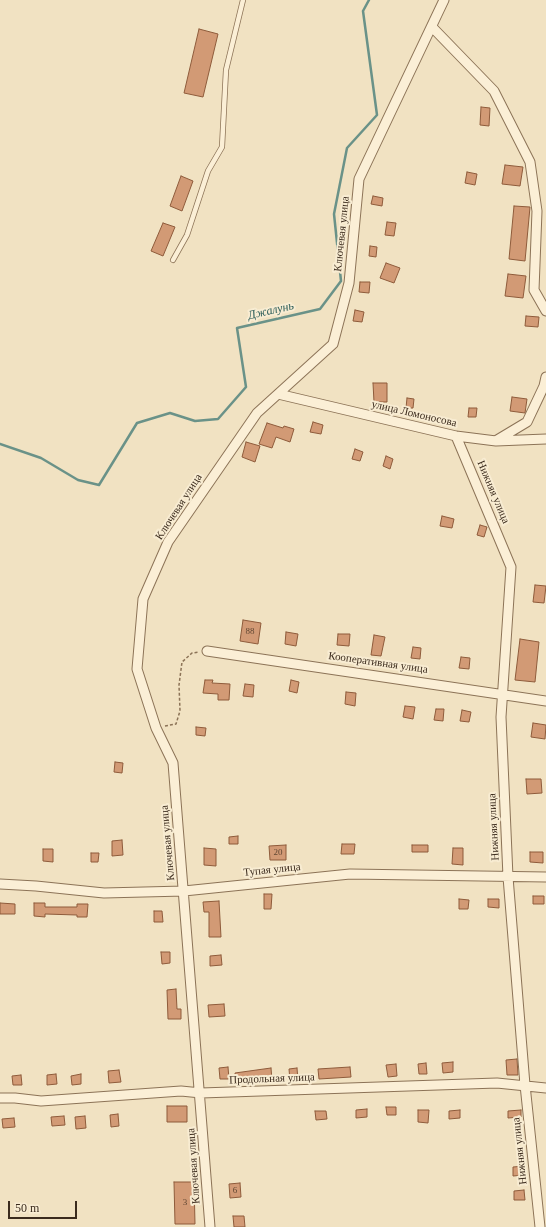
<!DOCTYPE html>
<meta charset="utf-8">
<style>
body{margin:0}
#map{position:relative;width:546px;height:1227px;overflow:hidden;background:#f1e2c2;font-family:Georgia,serif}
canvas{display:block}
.scale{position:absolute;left:8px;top:1201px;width:69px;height:18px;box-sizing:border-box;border:2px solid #3b2b1d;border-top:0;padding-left:5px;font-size:12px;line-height:14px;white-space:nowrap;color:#3b2b1d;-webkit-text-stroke:3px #f8ecd2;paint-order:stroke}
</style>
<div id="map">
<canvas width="546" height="1227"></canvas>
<div class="scale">50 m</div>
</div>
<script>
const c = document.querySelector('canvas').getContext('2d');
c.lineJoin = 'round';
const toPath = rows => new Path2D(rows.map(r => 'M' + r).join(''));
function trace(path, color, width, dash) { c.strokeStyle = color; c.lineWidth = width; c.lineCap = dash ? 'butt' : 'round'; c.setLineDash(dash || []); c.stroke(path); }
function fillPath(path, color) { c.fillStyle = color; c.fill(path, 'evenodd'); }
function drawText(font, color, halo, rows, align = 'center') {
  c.font = font + ' Georgia,serif'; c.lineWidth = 4; c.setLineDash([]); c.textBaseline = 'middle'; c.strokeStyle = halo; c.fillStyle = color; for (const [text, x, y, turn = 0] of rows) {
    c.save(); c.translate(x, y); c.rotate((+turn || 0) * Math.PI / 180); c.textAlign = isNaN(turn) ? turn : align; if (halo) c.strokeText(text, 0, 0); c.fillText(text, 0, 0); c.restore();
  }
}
trace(toPath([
 [0,444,41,458,78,480,99,485,137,423,170,413,195,421,218,419,246,387,237,328,320,309,341,281,334,214,347,148,377,115,363,11,369,0]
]), '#6a9288', 2.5);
const building = toPath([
 [199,29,218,34,203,97,184,93,199,29],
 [481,107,490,108,489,126,480,125,481,107],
 [505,165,523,167,520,186,502,184,505,165],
 [467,172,477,174,475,185,465,183,467,172],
 [181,176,193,181,182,211,170,206,181,176],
 [373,196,383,198,382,206,371,204,373,196],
 [514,206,530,207,525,261,509,259,514,206],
 [387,222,396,223,394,236,385,235,387,222],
 [163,223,175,227,163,256,151,251,163,223],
 [370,246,377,247,376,257,369,256,370,246],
 [386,263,400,268,394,283,380,278,386,263],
 [508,274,526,276,523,298,505,296,508,274],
 [360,282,370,282,369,293,359,292,360,282],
 [355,310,364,312,362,322,353,321,355,310],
 [526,316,539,317,538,327,525,326,526,316],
 [373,383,387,383,387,402,374,402,373,383],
 [512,397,527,399,525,413,510,411,512,397],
 [407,398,414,399,413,408,406,408,407,398],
 [469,408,477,408,476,417,468,417,469,408],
 [313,422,323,425,321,434,310,432,313,422],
 [267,423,283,428,284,426,294,429,290,442,276,437,272,448,259,444,267,423],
 [246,442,260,446,255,462,242,457,246,442],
 [355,449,363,452,360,461,352,459,355,449],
 [386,456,393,459,390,469,383,466,386,456],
 [442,516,454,519,452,528,440,526,442,516],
 [480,525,487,527,484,537,477,535,480,525],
 [535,585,546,586,544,603,533,602,535,585],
 [243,620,261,623,258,644,240,641,243,620],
 [286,632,298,634,296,646,285,644,286,632],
 [338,634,350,634,349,646,337,645,338,634],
 [374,635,385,637,381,656,371,655,374,635],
 [520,639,539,642,535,682,515,680,520,639],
 [413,647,421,648,420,659,411,658,413,647],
 [461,657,470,658,469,669,459,668,461,657],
 [205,680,213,680,212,683,230,684,229,700,218,700,218,694,203,693,205,680],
 [291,680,299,682,297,693,289,691,291,680],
 [245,684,254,685,253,697,243,696,245,684],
 [346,692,356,693,355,706,345,704,346,692],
 [405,706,415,707,413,719,403,717,405,706],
 [436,709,444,709,443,721,434,720,436,709],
 [462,710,471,712,469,722,460,721,462,710],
 [533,723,546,725,545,739,531,737,533,723],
 [196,727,206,728,205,736,196,735,196,727],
 [115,762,123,763,122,773,114,772,115,762],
 [526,779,541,779,542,793,527,794,526,779],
 [238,836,238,844,229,844,229,837,238,836],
 [122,840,123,855,112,856,112,841,122,840],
 [342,844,355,844,354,854,341,854,342,844],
 [286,845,286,860,270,860,269,846,286,845],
 [412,845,428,845,428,852,412,852,412,845],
 [204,848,216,849,216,866,204,865,204,848],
 [453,848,463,848,463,865,452,864,453,848],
 [43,849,53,849,53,862,43,861,43,849],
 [530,852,543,852,543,863,530,862,530,852],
 [91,853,99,853,98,862,91,862,91,853],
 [264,894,272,894,271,909,264,909,264,894],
 [533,896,544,896,544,904,533,904,533,896],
 [459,899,469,900,468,909,459,909,459,899],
 [488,899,499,899,499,908,488,907,488,899],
 [219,901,221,937,209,937,209,912,204,912,203,902,219,901],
 [0,903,15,904,15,914,0,914,0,903],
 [34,903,45,903,45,907,77,907,77,904,88,904,87,917,77,917,77,915,45,914,45,917,34,916,34,903],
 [154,911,162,911,163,922,154,922,154,911],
 [161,952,170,952,170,963,162,964,161,952],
 [221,955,222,965,210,966,210,956,221,955],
 [176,989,177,1009,181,1009,181,1019,168,1019,167,990,176,989],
 [224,1004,225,1016,209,1017,208,1005,224,1004],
 [517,1059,518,1075,507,1075,506,1060,517,1059],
 [453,1062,453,1072,443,1073,442,1063,453,1062],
 [426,1063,427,1074,419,1074,418,1064,426,1063],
 [396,1064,397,1076,388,1077,386,1065,396,1064],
 [228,1067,229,1079,220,1079,219,1068,228,1067],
 [350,1067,351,1077,319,1079,318,1069,350,1067],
 [271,1068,272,1080,236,1083,235,1073,271,1068],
 [297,1068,298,1080,290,1081,289,1069,297,1068],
 [119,1070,121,1082,109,1083,108,1071,119,1070],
 [56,1074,57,1084,47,1085,47,1075,56,1074],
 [81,1074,81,1084,72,1085,71,1076,81,1074],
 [21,1075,22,1085,13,1085,12,1076,21,1075],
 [167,1106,187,1106,187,1122,167,1122,167,1106],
 [386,1107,396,1107,396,1115,387,1115,386,1107],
 [367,1109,367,1117,356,1118,356,1110,367,1109],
 [418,1110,429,1110,428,1123,418,1122,418,1110],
 [460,1110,460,1118,449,1119,449,1111,460,1110],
 [521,1110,521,1117,508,1118,508,1111,521,1110],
 [315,1111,326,1111,327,1119,316,1120,315,1111],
 [118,1114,119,1126,111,1127,110,1115,118,1114],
 [64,1116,65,1125,52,1126,51,1117,64,1116],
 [85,1116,86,1128,76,1129,75,1117,85,1116],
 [14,1118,15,1127,3,1128,2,1119,14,1118],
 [525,1166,525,1175,513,1176,513,1167,525,1166],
 [174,1182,194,1182,195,1224,175,1224,174,1182],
 [240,1183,241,1197,230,1198,229,1184,240,1183],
 [524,1190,525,1200,514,1200,514,1191,524,1190],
 [233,1216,244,1216,245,1227,234,1227,233,1216]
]);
fillPath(building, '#d29a75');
trace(building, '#8e5b3b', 1);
const lane = toPath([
 [173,260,187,235,208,171,222,147,226,70,243,0]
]);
const street = toPath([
 [432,27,494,91,530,162,537,211,534,290,546,311],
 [278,394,456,436,496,441,546,439],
 [456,436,511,567,501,717,508,877,525,1085,540,1227],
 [497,440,527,422,544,386,546,377],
 [207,651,546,701],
 [0,884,36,886,104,893,184,891,350,874,546,877],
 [0,1098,15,1098,41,1101,181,1091,201,1093,497,1083,546,1088],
 [210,1227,173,763,156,728,137,669,143,599,168,542,257,413,333,344,349,283,359,179,444,0]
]);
trace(lane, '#8c7357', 6);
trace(street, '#8c7357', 11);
trace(toPath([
 [165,726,176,724,180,711,179,685,182,662,192,653,199,652]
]), '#8c7357', 1.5, [3, 2]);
trace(lane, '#fbefd6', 4.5);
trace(street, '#fbefd6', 9);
drawText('9px', '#614733', null, [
 ["88",250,632],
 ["20",278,853],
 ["6",235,1191],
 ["3",185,1203]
]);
drawText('11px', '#3b2b1d', '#f8ecd2', [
 ["Ключевая улица",342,234,-84],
 ["улица Ломоносова",414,414,13],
 ["Нижняя улица",493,492,67],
 ["Ключевая улица",179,507,-57],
 ["Кооперативная улица",378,663,8],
 ["Нижняя улица",494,827,-93],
 ["Ключевая улица",168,843,-95],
 ["Тупая улица",272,870,-6],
 ["Продольная улица",272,1079,-2],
 ["Нижняя улица",520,1151,-96],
 ["Ключевая улица",194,1166,-94]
]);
drawText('italic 12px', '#2b5c58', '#f8ecd2', [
 ["Джалунь",271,311,-13]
]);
</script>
